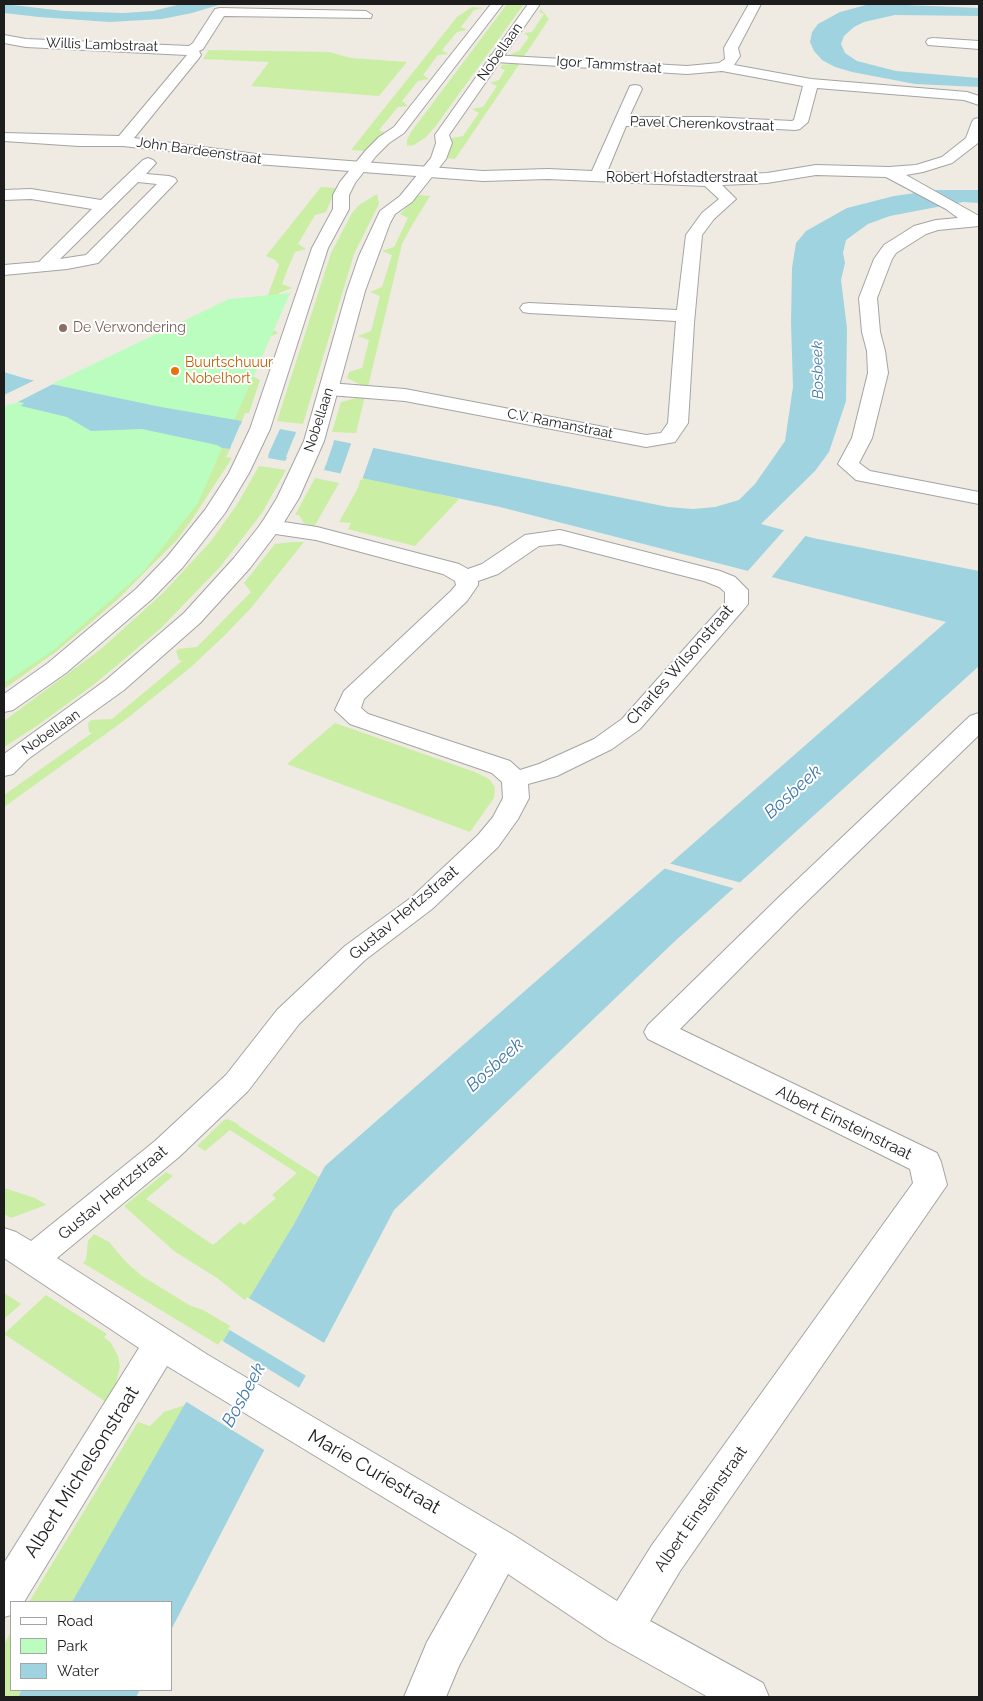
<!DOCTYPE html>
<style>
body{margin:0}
#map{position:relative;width:983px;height:1701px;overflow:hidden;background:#efebe2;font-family:Raleway,sans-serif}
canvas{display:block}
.frame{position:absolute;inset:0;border:5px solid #1d1d1d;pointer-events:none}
.legend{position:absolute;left:10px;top:1601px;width:162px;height:90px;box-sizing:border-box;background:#fff;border:1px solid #a5a5a5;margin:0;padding:6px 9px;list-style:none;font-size:15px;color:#1d1d1d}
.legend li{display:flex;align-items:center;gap:10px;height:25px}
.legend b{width:25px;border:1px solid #a5a5a5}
</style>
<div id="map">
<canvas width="983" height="1701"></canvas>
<div class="frame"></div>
<ul class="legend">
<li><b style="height:6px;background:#fff"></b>Road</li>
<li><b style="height:14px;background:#bbfdbf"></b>Park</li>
<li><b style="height:14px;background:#9fd3e0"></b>Water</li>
</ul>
</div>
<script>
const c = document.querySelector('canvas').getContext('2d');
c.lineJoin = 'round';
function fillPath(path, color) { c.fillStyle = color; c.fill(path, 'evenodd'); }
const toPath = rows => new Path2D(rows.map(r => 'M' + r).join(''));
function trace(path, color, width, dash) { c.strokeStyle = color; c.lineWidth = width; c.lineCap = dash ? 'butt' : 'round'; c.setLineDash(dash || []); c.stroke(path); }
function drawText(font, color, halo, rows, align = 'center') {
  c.font = font + ' Raleway,sans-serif'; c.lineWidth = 4; c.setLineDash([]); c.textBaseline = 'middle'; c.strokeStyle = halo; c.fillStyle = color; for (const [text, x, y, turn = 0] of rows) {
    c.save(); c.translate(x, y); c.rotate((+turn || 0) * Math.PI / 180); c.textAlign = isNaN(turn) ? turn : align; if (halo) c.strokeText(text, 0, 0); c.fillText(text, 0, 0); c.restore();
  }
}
fillPath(toPath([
 [507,4,524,4,435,127,426,137,414,145,407,146,407,140,411,132],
 [472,7,483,8,474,10,461,27,467,30,457,32,442,50,448,54,438,55,423,75,429,79,418,81,402,101,408,106,398,107,379,130,386,133,366,151,351,150,457,17],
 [541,9,549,19,523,58,510,54,519,51,529,37,524,33,532,32,544,14,539,12],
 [209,50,329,52,351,58,407,62,379,96,251,86,269,62,203,59],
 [520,63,455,159,445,158,452,138,463,136,479,113,472,109,483,107,497,86,490,83,499,80,505,70,500,68,502,65],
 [321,187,336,188,326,212,315,215,298,244,306,249,295,252,288,268,282,284,292,288,279,293,267,328,277,332,277,334,266,337,252,376,260,380,249,413,245,413,242,421,230,420,253,336,279,265,275,260,266,256],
 [377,194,379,204,354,254,303,424,277,421,331,253,352,213,359,205],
 [419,195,430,196,411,227,402,244,368,387,363,386,347,378,349,372,362,368,369,340,358,336,371,331,380,296,370,292,382,287,392,255,382,251,394,247,408,218,400,214],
 [365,396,356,433,332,432,341,402],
 [222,448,230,449,226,457,232,458,191,521,176,541,117,600,88,625,57,651,4,689,4,675],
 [259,466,286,470,262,513,220,567,161,628,128,656,92,686,38,725,4,747,4,721,101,649,163,593,211,541,238,503],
 [361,477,388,482,459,499,415,546,355,531,348,529,351,523,339,522,358,488],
 [315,478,339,483,314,527,304,523,299,515,295,515],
 [293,542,304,542,251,608,225,635,190,668,125,720,4,807,4,795,92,733,89,732,88,723,92,720,112,719,182,661,179,660,176,651,179,649,197,647,251,592,244,583,275,544],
 [335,723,475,772,489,779,495,787,494,798,470,832,287,764],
 [228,1119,238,1124,239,1126,319,1177,294,1224,247,1302,217,1278,174,1251,124,1206,166,1172,173,1176,146,1199,213,1245,240,1222,244,1225,276,1198,272,1195,297,1173,230,1130,205,1151,197,1146,224,1120],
 [4,1188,35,1198,46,1205,11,1218,4,1214],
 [94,1234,109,1242,127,1263,142,1276,189,1305,203,1310,232,1327,220,1346,83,1263,86,1260,88,1241],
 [4,1293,21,1304,4,1319],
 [46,1295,107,1334,104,1337,111,1343,118,1356,120,1366,115,1387,106,1402,4,1334],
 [185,1405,72,1602,29,1602,138,1422,150,1426,164,1412],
 [11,1632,11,1690,22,1690,18,1697,4,1697,4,1644]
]), '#caeea4');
fillPath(toPath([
 [290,293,198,503,143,572,54,650,4,683,4,407,229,299]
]), '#bbfdbf');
fillPath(toPath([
 [4,4,64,11,123,13,153,11,181,4,222,4,192,13,162,19,109,22,39,17,4,13],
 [882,4,979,8,979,16,895,15,864,22,854,27,844,36,841,44,845,53,857,61,896,71,979,78,979,87,915,84,852,72,835,67,822,60,814,51,810,42,812,32,818,24,840,12,866,5],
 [937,190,979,190,979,203,963,202,890,216,868,224,846,240,843,253,845,263,841,280,847,328,846,401,829,452,815,471,761,524,813,538,979,571,979,666,674,942,394,1210,325,1341,260,1458,171,1630,171,1602,72,1602,182,1409,294,1224,325,1166,946,622,500,507,324,470,326,464,288,456,285,461,268,458,269,452,232,444,230,449,222,448,217,445,142,429,91,431,67,417,21,406,24,403,4,399,4,372,27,379,161,407,242,421,240,427,277,435,280,429,296,432,294,438,333,445,334,440,668,507,693,509,715,507,739,500,755,484,785,441,793,387,791,323,792,268,796,243,806,231,847,208,894,196],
 [22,1690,140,1690,136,1697,18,1697]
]), '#9fd3e0');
fillPath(toPath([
 [37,379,55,383,14,404,4,402,4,395],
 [240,425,278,433,269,453,231,446],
 [294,437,333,444,326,465,286,457],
 [352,441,374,446,362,480,340,475],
 [786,528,807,534,770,579,746,573],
 [668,863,742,883,736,889,663,868],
 [247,1297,326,1344,308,1377,228,1329],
 [221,1340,301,1389,266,1451,185,1401]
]), '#efebe2');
const minor = toPath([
 [749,4,761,4,738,48,740,56,734,65,811,79,967,92,979,96,979,105,964,100,817,88,808,122,800,129,795,130,709,125,626,126,607,172,709,176,767,173,816,165,889,167,916,165,942,157,966,138,972,122,974,119,979,118,978,143,952,163,923,172,906,175,979,216,979,226,938,230,926,234,896,253,892,259,877,298,880,332,885,351,888,373,872,438,859,463,870,471,979,492,979,504,856,480,838,464,852,438,868,373,867,351,862,332,859,298,874,259,884,245,914,226,936,220,958,218,946,209,886,177,816,175,767,183,722,185,736,199,714,219,702,235,694,323,688,423,675,442,646,447,405,401,329,395,322,393,319,389,322,385,329,383,405,389,646,435,661,433,668,423,676,321,529,313,523,312,520,308,523,304,529,303,677,310,686,235,702,213,719,199,705,186,548,179,483,181,256,164,194,154,123,146,79,146,4,141,4,133,119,136,187,55,26,47,4,43,4,35,26,39,189,46,193,43,215,9,220,8,366,11,372,15,371,18,224,16,203,49,199,51,201,55,199,58,134,138,256,154,483,171,548,169,592,171,630,86,635,85,640,86,642,89,629,117,709,117,792,121,794,120,803,86,722,71,687,74,496,62,491,61,489,58,491,55,687,66,719,63,725,59,724,48,749,4],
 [933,38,979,41,979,49,928,45,926,42,928,39,933,38],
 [148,158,153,160,156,163,146,174,169,176,175,178,177,181,98,263,67,269,4,275,4,265,39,262,92,209,31,199,4,200,4,190,31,189,101,200,143,160,148,158],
 [138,182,157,184,86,255,60,259,138,182],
 [270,520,317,527,459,564,468,569,482,564,525,535,560,530,720,571,735,577,748,590,748,604,744,609,640,729,612,749,557,776,528,784,529,798,518,819,498,847,432,909,365,960,299,1024,248,1091,179,1157,57,1258,208,1355,515,1536,617,1601,652,1545,913,1183,910,1169,648,1039,644,1032,648,1025,778,898,970,716,979,713,979,735,798,910,680,1029,937,1153,941,1162,947,1185,680,1571,650,1621,763,1683,769,1697,708,1697,608,1641,508,1574,459,1666,446,1697,404,1697,427,1642,477,1554,167,1366,24,1602,11,1602,11,1615,4,1617,4,1563,139,1348,4,1258,4,1228,16,1232,31,1241,155,1141,226,1075,277,1010,345,946,412,897,478,835,493,817,503,798,502,782,492,773,350,724,335,710,344,691,451,591,456,585,455,581,443,574,316,540,262,532,259,527,262,522,270,520],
 [560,544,704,581,719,587,725,592,725,603,622,719,594,739,539,764,520,770,510,761,368,714,361,708,364,699,467,601,478,585,478,581,498,574,539,546,560,544]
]);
const tertiary = toPath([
 [491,4,503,4,404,133,389,143,376,156,355,183,349,195,349,209,328,248,270,429,249,473,225,513,183,567,152,599,66,673,13,710,4,712,4,694,48,663,136,589,167,557,205,510,229,473,250,429,312,248,333,209,333,195,340,182,366,150,379,137,394,127,491,4],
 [528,4,540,4,449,135,452,143,446,159,412,202,395,214,390,223,365,291,324,441,299,498,281,527,250,568,200,623,124,690,28,759,13,774,4,776,4,754,106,680,184,613,234,558,261,524,277,498,304,441,347,291,359,256,380,211,400,196,431,158,436,143,435,135,528,4]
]);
trace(minor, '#a4a4a4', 2);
trace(tertiary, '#a4a4a4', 2);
fillPath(minor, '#fff');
fillPath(tertiary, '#fff');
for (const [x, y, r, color] of [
 [63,328,5,"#8d6e63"],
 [175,371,5,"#e8710a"]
]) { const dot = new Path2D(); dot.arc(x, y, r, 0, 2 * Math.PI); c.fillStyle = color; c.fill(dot); trace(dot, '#fff', 2); }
drawText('14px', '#1d1d1d', '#fff', [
 ["Willis Lambstraat",102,45,2],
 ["Nobellaan",500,52,-55],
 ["Igor Tammstraat",609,65,4],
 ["Pavel Cherenkovstraat",702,124,2],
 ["John Bardeenstraat",199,151,8],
 ["Robert Hofstadterstraat",682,178],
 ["Nobellaan",319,420,-72],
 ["C.V. Ramanstraat",560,424,11],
 ["Nobellaan",51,732,-35]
]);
drawText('14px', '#785e54', '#fff', [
 ["De Verwondering",73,328]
], 'left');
drawText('14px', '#c56008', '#fff', [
 ["Buurtschuuur",185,363],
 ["Nobelhort",185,379]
], 'left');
drawText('italic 15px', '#4079ac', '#fff', [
 ["Bosbeek",818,370,-91]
]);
drawText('16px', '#1d1d1d', '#fff', [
 ["Charles Wilsonstraat",680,665,-49],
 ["Gustav Hertzstraat",404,913,-40],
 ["Albert Einsteinstraat",844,1123,26],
 ["Gustav Hertzstraat",113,1193,-40],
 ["Albert Einsteinstraat",701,1509,-55]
]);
drawText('italic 18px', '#4079ac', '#fff', [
 ["Bosbeek",793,792,-42],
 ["Bosbeek",495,1065,-42],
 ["Bosbeek",244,1395,-61]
]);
drawText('19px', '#1d1d1d', '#fff', [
 ["Albert Michelsonstraat",82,1472,-58],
 ["Marie Curiestraat",374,1472,30]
]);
</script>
